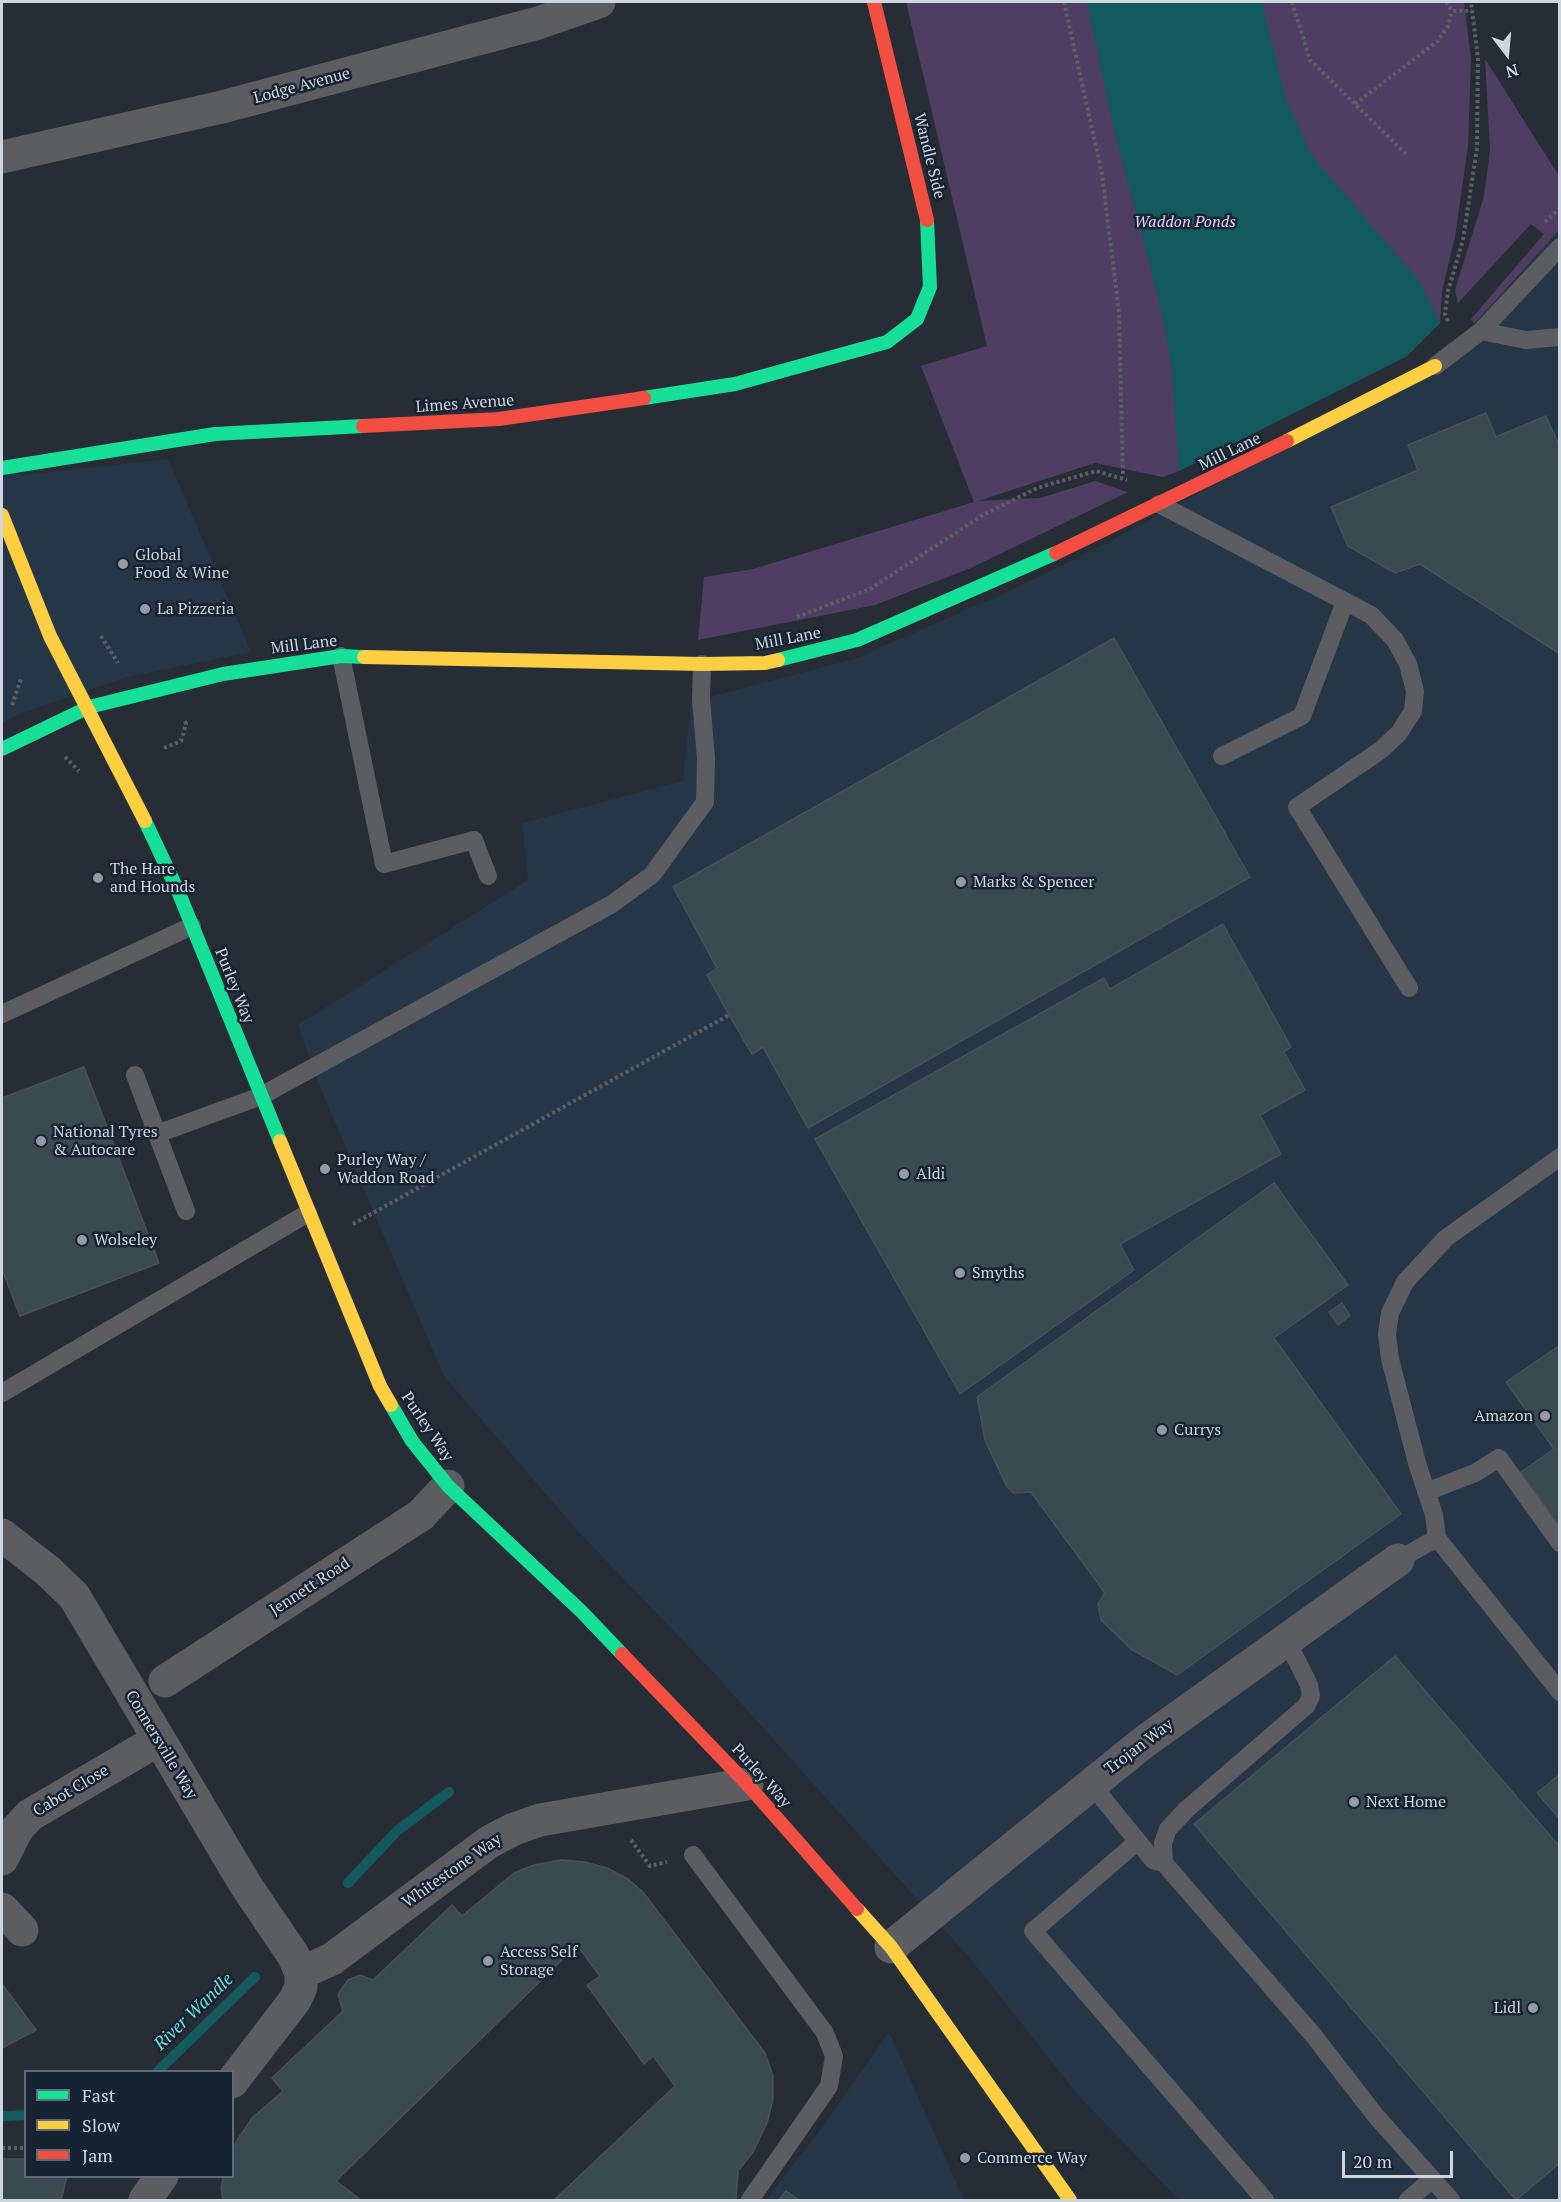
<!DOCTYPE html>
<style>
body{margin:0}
#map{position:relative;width:1561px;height:2202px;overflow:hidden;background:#262d35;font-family:"PT Serif",serif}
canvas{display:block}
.frame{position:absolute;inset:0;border:3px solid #cdd6df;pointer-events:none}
.legend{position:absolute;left:24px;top:2070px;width:210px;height:108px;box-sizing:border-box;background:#172331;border:2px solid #606b77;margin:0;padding:8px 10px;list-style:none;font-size:18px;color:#cdd6df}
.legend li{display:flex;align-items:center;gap:12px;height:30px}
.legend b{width:30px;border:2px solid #606b77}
.north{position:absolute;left:1477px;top:24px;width:60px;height:60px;-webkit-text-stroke:4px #172331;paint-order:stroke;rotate:164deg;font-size:16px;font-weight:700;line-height:24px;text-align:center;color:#cdd6df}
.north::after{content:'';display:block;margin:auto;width:21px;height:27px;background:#cdd6df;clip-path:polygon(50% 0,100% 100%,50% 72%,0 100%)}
.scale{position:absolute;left:1342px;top:2151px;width:111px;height:27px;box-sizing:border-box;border:3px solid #cdd6df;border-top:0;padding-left:8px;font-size:18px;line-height:21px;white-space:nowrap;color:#cdd6df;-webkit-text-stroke:4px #172331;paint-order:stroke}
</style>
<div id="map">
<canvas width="1561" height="2202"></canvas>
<div class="frame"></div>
<ul class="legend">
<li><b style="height:8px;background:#16e098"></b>Fast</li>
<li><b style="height:8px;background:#ffcf43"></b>Slow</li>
<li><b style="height:8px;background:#f24e42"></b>Jam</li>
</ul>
<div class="north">N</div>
<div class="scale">20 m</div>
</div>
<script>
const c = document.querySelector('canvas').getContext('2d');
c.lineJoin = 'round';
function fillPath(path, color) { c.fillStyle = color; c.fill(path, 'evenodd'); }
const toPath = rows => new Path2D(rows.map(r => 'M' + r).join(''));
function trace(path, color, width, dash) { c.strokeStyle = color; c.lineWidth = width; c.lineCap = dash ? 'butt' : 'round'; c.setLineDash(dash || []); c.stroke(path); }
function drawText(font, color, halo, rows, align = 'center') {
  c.font = font + ' "PT Serif",serif'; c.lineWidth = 5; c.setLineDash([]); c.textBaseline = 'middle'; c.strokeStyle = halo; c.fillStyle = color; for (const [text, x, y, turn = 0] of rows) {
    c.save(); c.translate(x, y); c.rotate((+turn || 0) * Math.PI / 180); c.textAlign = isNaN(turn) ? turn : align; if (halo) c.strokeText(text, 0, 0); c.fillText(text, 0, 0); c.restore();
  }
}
fillPath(toPath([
 [1559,229,1559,2200,1179,2200,1078,2095,969,1957,711,1670,576,1529,444,1376,317,1080,298,1025,528,880,522,823,683,781,691,702,854,659,998,596,1092,551,1435,366],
 [168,459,251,652,127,677,22,713,2,723,2,460,21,475],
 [889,2032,964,2200,766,2200,818,2133]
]), '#253646');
fillPath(toPath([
 [906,2,1464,2,1471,58,1468,146,1455,237,1442,291,1440,323,1407,356,1179,471,1163,477,1095,463,978,501,1040,498,1095,481,1128,492,971,568,875,605,698,640,704,577,753,569,974,502,921,366,987,346],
 [1485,59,1559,176,1560,229,1474,324,1471,319,1544,234,1531,224,1458,303,1455,290,1484,196,1490,150]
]), '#4e3e62');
fillPath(toPath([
 [1087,2,1262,2,1287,103,1312,156,1420,282,1440,323,1407,356,1179,471,1171,362,1160,305,1114,130]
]), '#135a5c');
trace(toPath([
 [348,1883,397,1831,449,1792],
 [157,2072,255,1977],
 [2,2116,26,2115]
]), '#135a5c', 10);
const building = toPath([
 [1486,413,1496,437,1546,416,1560,447,1560,654,1420,564,1395,573,1348,546,1331,507,1418,470,1408,445,1486,413],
 [1114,638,1250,877,808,1128,763,1047,752,1054,729,1015,707,975,717,968,673,887,1114,638],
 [1223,924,1291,1047,1284,1052,1305,1090,1260,1115,1281,1154,1120,1244,1134,1270,960,1394,815,1139,1104,978,1110,989,1223,924],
 [84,1067,159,1263,20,1316,2,1269,2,1098,84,1067],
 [1274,1183,1348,1285,1274,1338,1401,1514,1177,1675,1131,1649,1101,1620,1098,1604,1105,1593,1031,1492,1014,1493,1007,1487,985,1440,977,1397,1274,1183],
 [1342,1303,1350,1316,1338,1325,1329,1312,1342,1303],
 [1560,1345,1560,1526,1521,1472,1554,1449,1506,1382,1560,1345],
 [1395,1656,1560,1847,1560,2163,1516,2200,1194,1824,1395,1656],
 [1560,1774,1560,1819,1537,1793,1560,1774],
 [561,1860,585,1862,607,1868,628,1879,643,1892,765,2053,773,2076,773,2099,767,2123,753,2152,738,2171,736,2200,554,2200,675,2086,653,2056,644,2064,587,1985,600,1976,577,1945,336,2181,361,2200,223,2200,221,2187,224,2176,232,2176,232,2150,236,2142,252,2118,283,2091,272,2078,343,2011,338,1994,348,1980,360,1975,373,1980,452,1905,462,1916,514,1873,534,1865,561,1860],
 [2,1984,36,2030,2,2048,2,1984],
 [2,2159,26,2159,26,2176,67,2176,61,2200,2,2200,2,2159],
 [786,2191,799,2200,779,2200,786,2191]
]);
fillPath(building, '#3a4a51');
trace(building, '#495156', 1.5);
trace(toPath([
 [1064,2,1102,174,1119,313,1123,477],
 [1292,2,1310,60,1407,155],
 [1446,2,1452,11,1472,11],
 [1355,104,1438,41,1448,26,1452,11],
 [1545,222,1560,208],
 [1448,321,1445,314,1448,291,1463,240,1477,148,1478,59,1471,2],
 [797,617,870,589,983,515,1037,488,1096,471,1127,480],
 [101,636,118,663],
 [12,705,21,679],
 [164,748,181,741,186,724,184,719],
 [65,757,79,771],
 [353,1224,729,1015],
 [631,1840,650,1866,667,1862],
 [2,2148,26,2148]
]), '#5c5f63', 4, [3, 3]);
trace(toPath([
 [1481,331,1560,247],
 [1435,366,1481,331,1526,340,1560,337],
 [1159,504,1371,615,1395,640,1408,664,1415,691,1413,711,1399,733,1381,750,1297,807,1409,988],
 [341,656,384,864,474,840,488,876],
 [1222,756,1302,716,1345,602],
 [2,1014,192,926],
 [135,1075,157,1134],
 [186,1211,157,1134,261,1096,612,904,652,875,705,802,706,759,701,699,702,664],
 [2,1393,308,1213],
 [1426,1492,1475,1473,1499,1458,1560,1543],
 [1437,1538,1560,1692],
 [1398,1560,1437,1538,1434,1515,1417,1463,1390,1359,1387,1334,1390,1313,1405,1282,1446,1238,1560,1157],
 [1091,1784,1153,1860,1164,1863,1314,2036,1375,2115,1451,2200],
 [1137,1842,1033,1931,1265,2200],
 [693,1855,825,2033,834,2056,829,2086,750,2200],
 [1164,1863,1163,1843,1168,1829,1187,1809,1306,1706,1311,1696,1309,1685,1287,1641],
 [1408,2200,1432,2179]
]), '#5c5d61', 18);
trace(toPath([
 [2,157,222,107,538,23,599,2],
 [2,1535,48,1571,74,1596,245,1884,293,1955,301,1973,301,1987,295,2000,232,2082],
 [165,1681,421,1515,448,1486],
 [2,1859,17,1829,30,1815,158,1740],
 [2,1909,22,1930],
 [891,1947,1144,1742,1398,1560],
 [301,1973,332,1959,489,1842,514,1829,540,1820,747,1784],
 [145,2200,162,2176]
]), '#5c5d61', 33);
trace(toPath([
 [644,398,735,384,887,342,917,319,930,287,927,220],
 [2,468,215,434,363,426],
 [778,660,857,640,1056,553],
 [2,749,89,707,223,674,341,656,364,657],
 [145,821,178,891,280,1141],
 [391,1405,412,1441,448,1486,582,1612,622,1654]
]), '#16e098', 14);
trace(toPath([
 [1287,441,1435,366],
 [2,515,50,636,145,821],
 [364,657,702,664,765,663,778,660],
 [280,1141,380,1386,391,1405],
 [857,1909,891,1947,1070,2200]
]), '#ffcf43', 14);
trace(toPath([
 [874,2,927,220],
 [363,426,499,419,644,398],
 [1056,553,1287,441],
 [622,1654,747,1784,857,1909]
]), '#f24e42', 14);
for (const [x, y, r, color] of [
 [123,564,6,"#939ba4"],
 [145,609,6,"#939ba4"],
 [98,878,6,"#939ba4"],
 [961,882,6,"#939ba4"],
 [41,1141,6,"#939ba4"],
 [325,1169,6,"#939ba4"],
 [904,1174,6,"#939ba4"],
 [82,1240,6,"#939ba4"],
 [960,1273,6,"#939ba4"],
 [1545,1416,6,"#939ba4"],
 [1162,1430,6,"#939ba4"],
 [1354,1802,6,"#939ba4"],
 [488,1961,6,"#939ba4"],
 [1533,2008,6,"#939ba4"],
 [965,2158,6,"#939ba4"]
]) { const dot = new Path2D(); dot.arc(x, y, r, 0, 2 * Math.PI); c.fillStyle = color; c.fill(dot); trace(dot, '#172331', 2); }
drawText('16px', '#cdd6df', '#172331', [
 ["Lodge Avenue",302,86,-15],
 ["Wandle Side",929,156,76],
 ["Limes Avenue",465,404,-4],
 ["Mill Lane",1230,452,-26],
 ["Mill Lane",788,639,-11],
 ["Mill Lane",304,645,-7],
 ["Purley Way",234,986,68],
 ["Purley Way",427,1427,56],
 ["Jennett Road",310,1587,-33],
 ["Connersville Way",161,1745,59],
 ["Trojan Way",1139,1747,-37],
 ["Purley Way",761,1776,48],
 ["Cabot Close",71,1791,-31],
 ["Whitestone Way",452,1871,-35]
]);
drawText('italic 16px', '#e1cff8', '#172331', [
 ["Waddon Ponds",1185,222]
]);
drawText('16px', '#cdd6df', '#172331', [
 ["Global",135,555],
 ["Food & Wine",135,573],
 ["La Pizzeria",157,609],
 ["The Hare",110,869],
 ["and Hounds",110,887],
 ["Marks & Spencer",973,882],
 ["National Tyres",53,1132],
 ["& Autocare",53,1150],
 ["Purley Way /",337,1160],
 ["Waddon Road",337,1178],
 ["Aldi",916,1174],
 ["Wolseley",94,1240],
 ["Smyths",972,1273],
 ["Amazon",1533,1416,"right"],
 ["Currys",1174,1430],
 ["Next Home",1366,1802],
 ["Access Self",500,1952],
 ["Storage",500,1970],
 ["Lidl",1521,2008,"right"],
 ["Commerce Way",977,2158]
], 'left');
drawText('italic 18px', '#71dedf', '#172331', [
 ["River Wandle",194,2012,-44]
]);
</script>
